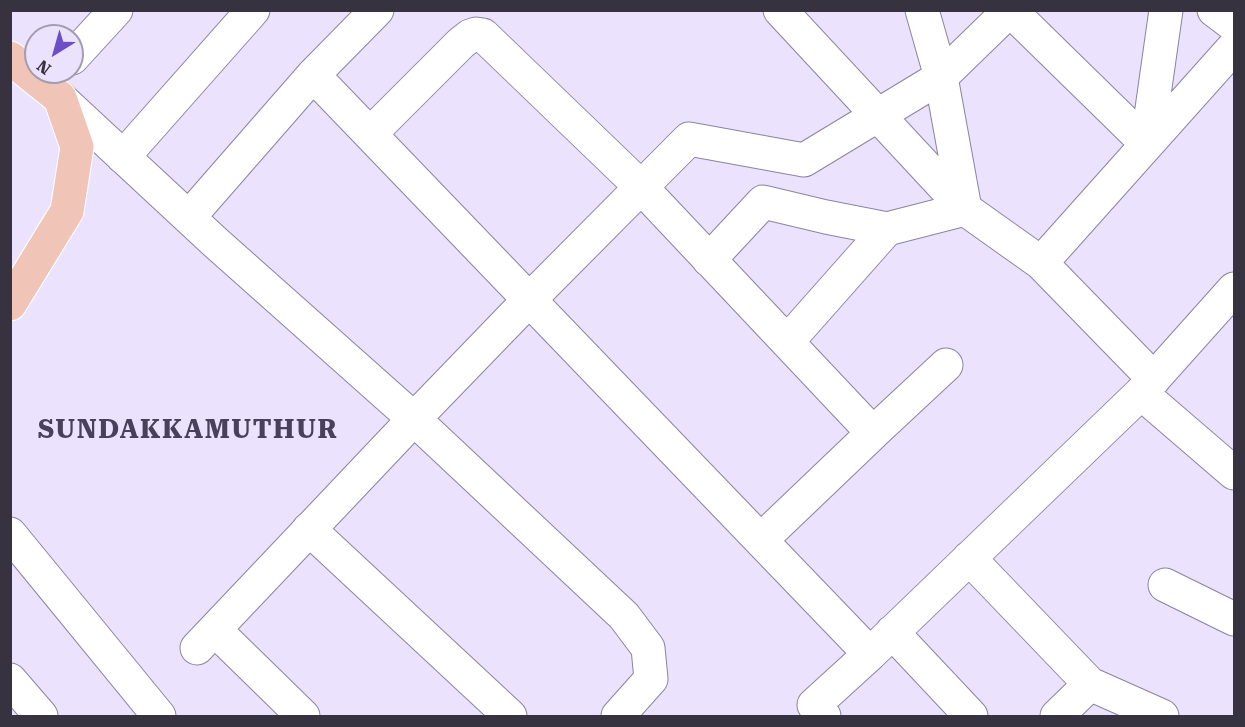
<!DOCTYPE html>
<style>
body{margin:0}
#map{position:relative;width:1245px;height:727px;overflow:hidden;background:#ebe3fd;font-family:"Roboto Serif",serif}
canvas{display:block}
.frame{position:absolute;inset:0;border:12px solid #36323f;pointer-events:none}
.north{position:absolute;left:24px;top:24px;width:60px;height:60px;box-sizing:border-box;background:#ebe3fd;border:2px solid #a39cb1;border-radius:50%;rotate:217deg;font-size:16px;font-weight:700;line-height:24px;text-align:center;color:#36323f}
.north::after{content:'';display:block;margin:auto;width:21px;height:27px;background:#6e4ec7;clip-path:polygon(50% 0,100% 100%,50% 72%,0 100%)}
</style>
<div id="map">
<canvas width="1245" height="727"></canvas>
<div class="frame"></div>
<div class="north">N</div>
</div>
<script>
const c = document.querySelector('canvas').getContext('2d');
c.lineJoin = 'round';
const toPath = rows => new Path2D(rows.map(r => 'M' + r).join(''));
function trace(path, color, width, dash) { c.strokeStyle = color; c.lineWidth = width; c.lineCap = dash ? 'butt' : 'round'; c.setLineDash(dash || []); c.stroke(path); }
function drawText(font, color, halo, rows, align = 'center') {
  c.font = font + ' "Roboto Serif",serif'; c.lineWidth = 4.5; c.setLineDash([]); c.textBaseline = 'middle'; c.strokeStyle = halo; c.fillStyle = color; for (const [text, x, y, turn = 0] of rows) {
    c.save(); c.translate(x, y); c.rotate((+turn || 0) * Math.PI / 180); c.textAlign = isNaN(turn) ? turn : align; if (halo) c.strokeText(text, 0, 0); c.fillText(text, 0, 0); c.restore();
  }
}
const minor = toPath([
 [780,10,965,209],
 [922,10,941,77,965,209],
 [1010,10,1147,144],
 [1214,10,1234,25],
 [72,58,116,10],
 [313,75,870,654,1141,393,1234,289],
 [60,98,215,242,414,419,624,616,648,648,651,679,618,716],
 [370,134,461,43,470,36,476,34,483,35,641,187,873,433,761,540],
 [1147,144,1166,10],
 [123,157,253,10],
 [189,217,313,75,377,10],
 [709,260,763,202,826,217,887,229],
 [787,342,887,229,965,209,1041,263],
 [1154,379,1041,263,1234,47],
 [1141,393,1234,473],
 [873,433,946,365],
 [309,529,510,716],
 [10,534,159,716],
 [969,558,1090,684,1057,716],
 [1165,585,1234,619],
 [215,630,303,716],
 [892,632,971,716],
 [197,648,414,419,529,300,689,139,804,160,941,77,1010,10],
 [10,680,41,716],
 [1090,684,1162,716],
 [824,716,814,705,870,654]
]);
const major = toPath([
 [10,58,60,98,77,147,67,211,10,304]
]);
trace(minor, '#8c83a0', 35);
trace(major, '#fff', 35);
trace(minor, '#fff', 33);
trace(major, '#f0c5b8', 33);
c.letterSpacing = '1.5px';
drawText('bold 26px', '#49415b', '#ebe3fd', [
 ["SUNDAKKAMUTHUR",188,430]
]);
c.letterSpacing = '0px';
</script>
